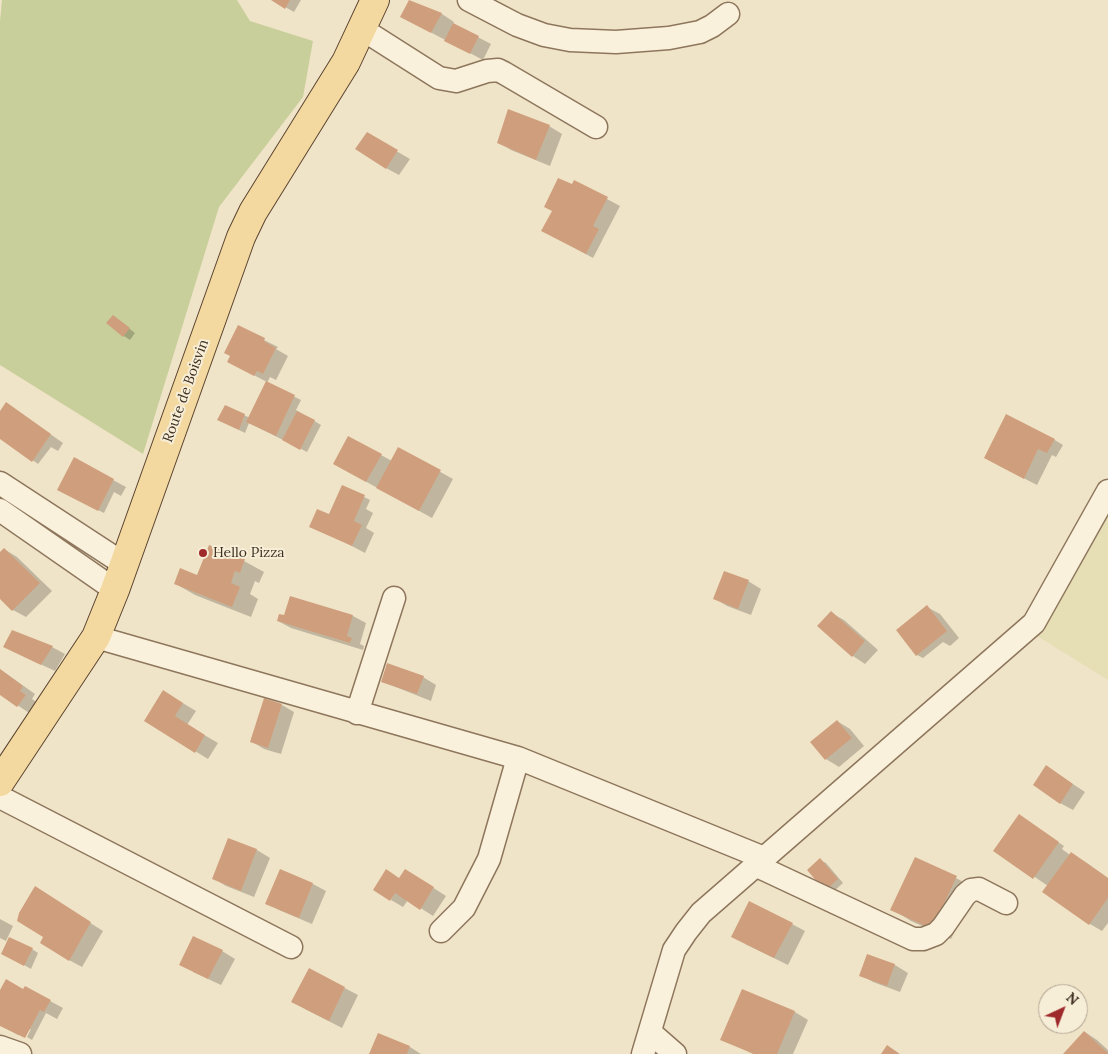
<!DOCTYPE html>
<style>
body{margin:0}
#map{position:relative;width:1108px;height:1054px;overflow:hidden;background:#f0e4c8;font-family:Lora,serif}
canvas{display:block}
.north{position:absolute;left:1038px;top:984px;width:50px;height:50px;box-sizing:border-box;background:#f7eed8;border:1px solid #ada18e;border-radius:50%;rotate:43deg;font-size:14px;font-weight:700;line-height:20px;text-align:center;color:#3d2e20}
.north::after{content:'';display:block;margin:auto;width:18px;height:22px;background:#9e2a2b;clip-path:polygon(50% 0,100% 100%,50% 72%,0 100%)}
</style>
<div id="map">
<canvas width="1108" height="1054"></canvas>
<div class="north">N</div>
</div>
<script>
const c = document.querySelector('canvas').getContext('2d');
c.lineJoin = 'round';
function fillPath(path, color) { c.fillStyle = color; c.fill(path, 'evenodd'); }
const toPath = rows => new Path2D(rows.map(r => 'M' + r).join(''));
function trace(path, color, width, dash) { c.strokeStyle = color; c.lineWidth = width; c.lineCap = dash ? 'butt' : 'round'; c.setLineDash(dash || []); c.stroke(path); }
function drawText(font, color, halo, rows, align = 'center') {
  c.font = font + ' Lora,serif'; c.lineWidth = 4; c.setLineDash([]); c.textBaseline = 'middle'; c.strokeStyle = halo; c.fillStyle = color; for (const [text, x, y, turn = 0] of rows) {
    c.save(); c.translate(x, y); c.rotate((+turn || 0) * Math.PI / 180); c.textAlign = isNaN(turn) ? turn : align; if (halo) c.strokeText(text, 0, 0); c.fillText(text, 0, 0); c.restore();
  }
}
fillPath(toPath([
 [1108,499,1108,680,1029,631]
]), '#e6deb5');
fillPath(toPath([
 [2,0,237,0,250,21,313,41,303,97,219,207,143,454,0,365,0,21]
]), '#c9cf9b');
fillPath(toPath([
 [273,0,301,0,294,12],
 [410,1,442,14,454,22,453,24,491,44,483,60,415,24],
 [549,126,562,134,550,166,511,150,498,142],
 [367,134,410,159,399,175,386,168],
 [607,199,620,206,593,258,543,231],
 [113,316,135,333,130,340,124,336],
 [238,327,278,347,276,349,288,356,276,380,270,377,267,383,301,400,296,410,321,425,307,452,249,423,245,433,225,423,226,406,250,418,267,382,242,369],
 [19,412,63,443,58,451,51,447,38,464,0,437,0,413],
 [1050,437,1063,445,1056,457,1052,455,1037,485,998,465],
 [399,449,453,479,432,518,334,464,381,455,392,461],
 [113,480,126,487,121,496,114,492,104,513,80,501],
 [342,486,370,500,366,509,373,513,366,528,374,533,365,553,344,542,329,515],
 [4,549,17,557,52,591,26,617,13,610,0,597,0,554],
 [244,561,264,572,259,583,255,581,250,594,258,599,251,617,195,595,176,584],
 [748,581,761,589,751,615,727,606,714,598],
 [291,597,353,616,366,623,360,644,364,646,363,650,291,628,278,621,285,617],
 [927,607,940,614,959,638,950,646,943,642,923,658,917,655],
 [831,613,844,620,878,650,865,664,853,656],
 [4,647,52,647,65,654,55,671],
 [0,669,35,694,32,699,38,703,31,714,0,694],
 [423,677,436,685,431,701,383,682],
 [176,699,196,711,187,725,218,743,208,759,146,721],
 [282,705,294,712,281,754,264,749,251,741],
 [837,721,850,729,864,746,839,767,826,759],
 [1059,775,1085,792,1073,810,1060,803],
 [1019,815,1064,846,1062,849,1070,855,1071,854,1084,861,1108,878,1108,923,1102,931,1090,924,1048,886,995,850],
 [229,839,257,850,270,858,254,897,226,886,213,878],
 [820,860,826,863,843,883,832,893,826,890],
 [280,870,313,884,326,891,312,924,279,910,267,903],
 [418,878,446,896,433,916,408,900,403,907,391,900,400,879],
 [956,878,976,889,951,939,911,921,892,909],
 [48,896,103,931,82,967,69,960,45,937],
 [0,919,13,926,6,941,0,938],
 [792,924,805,931,788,965,745,944],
 [32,949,38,953,31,969,3,953],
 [222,951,235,959,221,985,193,972],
 [868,955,895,965,908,973,900,992,873,982,861,975],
 [310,970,358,995,342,1028,305,1009],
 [24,990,50,1001,63,1008,57,1019,46,1013,32,1040,27,1037,31,1029,18,1035,0,1025,0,993],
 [743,990,795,1012,808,1020,793,1054,753,1054,722,1039],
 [1085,1032,1097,1040,1108,1050,1108,1054,1064,1054],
 [378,1034,410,1047,421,1054,370,1054]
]), '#0003');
fillPath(toPath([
 [271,0,290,0,285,9],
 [409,0,442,13,431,33,400,17],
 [453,23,479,36,470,54,444,41],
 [508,109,550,125,536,160,497,143],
 [367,132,398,150,386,169,355,149],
 [558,178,572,184,574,180,608,197,593,226,599,229,586,254,541,231,552,211,544,207],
 [113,315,130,328,123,337,106,323],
 [238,325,265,338,264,341,276,348,263,374,257,371,254,376,227,362,230,356,224,353],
 [266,381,295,395,276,436,246,422],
 [6,402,51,434,32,462,0,439,0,411],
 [225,405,245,414,239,430,217,420],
 [297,411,315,420,300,450,282,440],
 [1006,414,1055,439,1047,453,1038,449,1024,479,984,458],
 [348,436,382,454,366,482,333,464],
 [398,447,441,470,419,511,376,488],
 [74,457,114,479,98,511,57,490],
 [342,485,365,495,354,521,362,525,352,546,309,527,317,509,329,514],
 [209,545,245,559,240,573,235,571,231,583,240,587,232,607,174,584,180,568,197,575],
 [4,548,40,583,12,611,0,599,0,552],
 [724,571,749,580,738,609,713,599],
 [290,596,353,615,347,636,352,638,350,643,277,621,279,614,284,615],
 [927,605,947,631,916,656,896,630],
 [831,611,865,641,852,657,817,626],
 [12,630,53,646,41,665,3,647],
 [387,663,424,676,417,694,381,682],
 [0,669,23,686,20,691,26,695,17,707,0,695],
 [163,690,183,703,175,716,205,735,195,753,144,721],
 [264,698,282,704,268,748,250,742],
 [837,720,852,738,825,760,810,742],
 [1046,765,1073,784,1060,804,1033,785],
 [1019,814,1059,842,1033,879,993,851],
 [228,838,257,849,241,891,212,879],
 [1071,852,1108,878,1108,898,1089,925,1042,892],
 [915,857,957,876,932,929,890,910],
 [820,858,838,879,825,891,807,870],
 [280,869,313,883,299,918,265,904],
 [386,869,399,878,405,869,434,887,420,910,395,893,390,901,373,890],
 [35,886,91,922,69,961,40,943,43,937,17,921,19,913],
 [749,901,793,923,774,958,731,937],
 [193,936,223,950,208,979,179,965],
 [9,937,33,948,24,966,1,954],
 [867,954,895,964,887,986,859,976],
 [309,968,345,987,329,1021,291,1002],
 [6,979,23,989,25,986,51,1000,44,1012,40,1010,25,1038,0,1026,0,990],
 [742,989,795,1011,777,1054,754,1054,720,1040],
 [1084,1031,1108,1053,1108,1054,1063,1054],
 [378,1033,410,1046,407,1054,369,1054],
 [887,1045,900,1054,881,1054]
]), '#cf9f7d');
const minor = toPath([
 [469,0,517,25,544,35,570,40,616,42,669,38,700,32,712,26,728,14],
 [362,29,439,78,456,81,487,71,498,70,504,73,596,127],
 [0,483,124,564],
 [0,510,115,590],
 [96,637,518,758,764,858],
 [357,713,394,598],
 [0,797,291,947],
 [755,865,913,939,923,939,936,934,943,927,965,895,971,890,979,889,1006,903],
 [441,931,464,908,489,859,518,758],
 [651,1033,675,1054],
 [0,1047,20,1054],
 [643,1054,674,950,686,932,701,913,1034,623,1108,491]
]);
const major = toPath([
 [0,782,96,637,115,590,241,237,253,212,346,62,375,0]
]);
trace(minor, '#8d765c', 25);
trace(major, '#5b4430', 30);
trace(minor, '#faf1dc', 22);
trace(major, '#f3d9a0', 28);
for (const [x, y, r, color] of [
 [203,553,5,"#9e2a2b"]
]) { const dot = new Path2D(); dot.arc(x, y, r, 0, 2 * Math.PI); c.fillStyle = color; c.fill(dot); trace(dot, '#f7eed8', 2); }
drawText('14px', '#3d2e20', '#f7eed8', [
 ["Route de Boisvin",186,391,-70]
]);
drawText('14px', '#3d2e20', '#f7eed8', [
 ["Hello Pizza",213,553]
], 'left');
</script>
